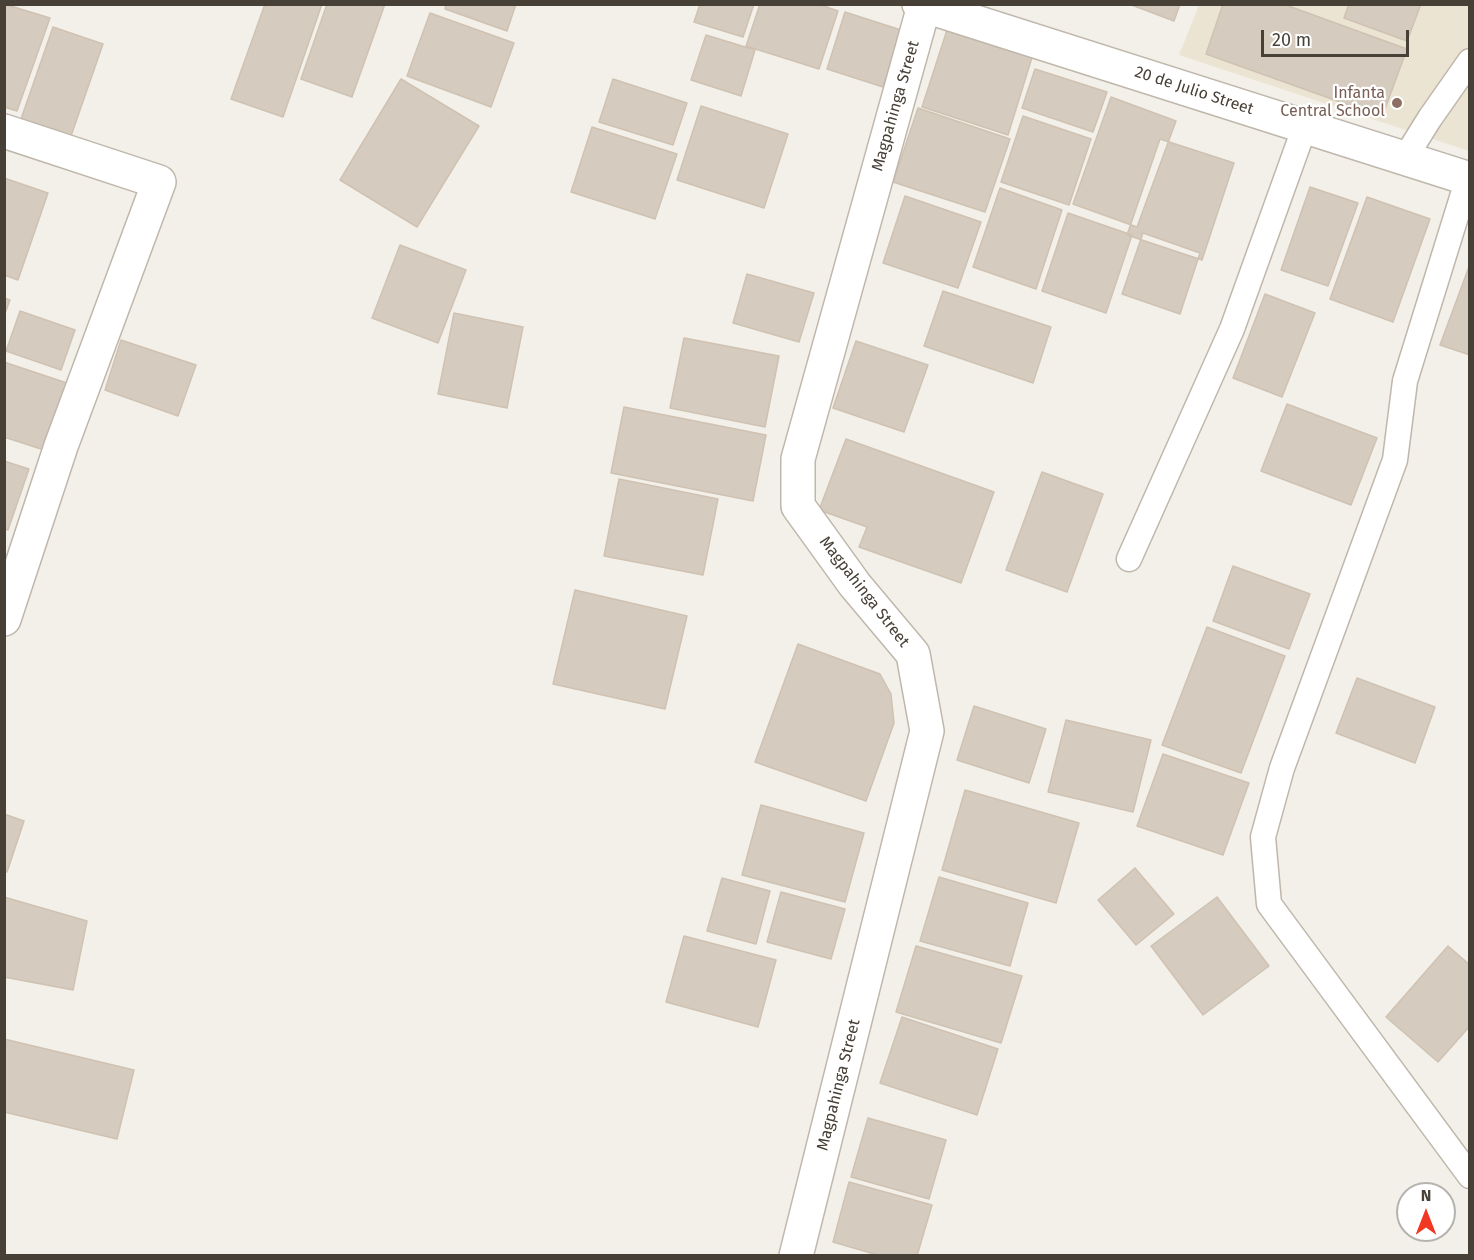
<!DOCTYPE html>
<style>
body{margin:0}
#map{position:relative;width:1474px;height:1260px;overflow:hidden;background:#f3f0e9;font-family:"Fira Sans",sans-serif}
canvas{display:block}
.frame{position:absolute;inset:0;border:6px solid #474037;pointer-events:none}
.north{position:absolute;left:1396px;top:1182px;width:60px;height:60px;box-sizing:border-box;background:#fff;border:2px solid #b5b3af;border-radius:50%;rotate:0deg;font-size:16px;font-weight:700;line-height:24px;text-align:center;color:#474037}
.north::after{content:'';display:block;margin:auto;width:21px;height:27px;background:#f03823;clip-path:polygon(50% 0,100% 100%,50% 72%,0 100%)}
.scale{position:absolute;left:1261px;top:30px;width:148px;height:27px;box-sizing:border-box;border:3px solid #474037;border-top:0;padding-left:8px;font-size:18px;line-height:21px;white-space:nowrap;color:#474037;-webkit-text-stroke:4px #fff;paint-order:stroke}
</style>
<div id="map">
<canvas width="1474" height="1260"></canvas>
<div class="frame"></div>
<div class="north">N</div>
<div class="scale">20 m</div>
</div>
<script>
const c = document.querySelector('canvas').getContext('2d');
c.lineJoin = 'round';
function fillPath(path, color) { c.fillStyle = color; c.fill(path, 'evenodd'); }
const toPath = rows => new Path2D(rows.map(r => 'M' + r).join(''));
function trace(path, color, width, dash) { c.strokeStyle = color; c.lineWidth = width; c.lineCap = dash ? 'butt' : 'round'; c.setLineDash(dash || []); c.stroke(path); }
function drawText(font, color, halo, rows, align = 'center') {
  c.font = font + ' "Fira Sans",sans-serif'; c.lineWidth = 4.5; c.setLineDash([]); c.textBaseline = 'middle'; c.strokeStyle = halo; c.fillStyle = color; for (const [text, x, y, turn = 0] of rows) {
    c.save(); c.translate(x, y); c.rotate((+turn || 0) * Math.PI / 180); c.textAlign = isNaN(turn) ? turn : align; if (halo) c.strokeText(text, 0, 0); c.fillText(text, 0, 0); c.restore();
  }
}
fillPath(toPath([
 [1199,5,1469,5,1469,151,1179,55]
]), '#ece4d3');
const building = toPath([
 [4,4,50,18,17,111,4,107,4,4],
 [265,4,322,4,283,117,231,99,265,4],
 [327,4,385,4,352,97,301,79,327,4],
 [446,4,516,4,507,31,445,9,446,4],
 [700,4,754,4,743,37,694,22,700,4],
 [760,4,818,4,838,11,819,69,746,46,760,4],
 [1129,4,1180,4,1174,21,1129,4],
 [1223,4,1283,4,1407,49,1382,117,1206,54,1223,4],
 [1349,4,1421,4,1407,41,1344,18,1349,4],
 [845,12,901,30,883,87,827,69,845,12],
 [430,13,514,43,491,107,407,76,430,13],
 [949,24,1034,51,1008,135,922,107,949,24],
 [53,27,103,44,71,136,21,119,53,27],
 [706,35,755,50,741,96,691,80,706,35],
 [1035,69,1107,92,1093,132,1022,108,1035,69],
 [401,79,479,126,417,227,340,180,401,79],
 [613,79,687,103,673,145,599,122,613,79],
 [1111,97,1176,121,1137,227,1073,204,1111,97],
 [701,106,788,134,764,208,677,180,701,106],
 [918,108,1010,139,985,212,893,182,918,108],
 [1023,116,1091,139,1069,205,1001,182,1023,116],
 [592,127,677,154,655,219,571,192,592,127],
 [1160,139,1234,163,1202,260,1127,235,1160,139],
 [4,178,48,193,18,280,4,275,4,178],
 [1310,187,1358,203,1328,286,1281,270,1310,187],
 [1000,188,1062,210,1036,289,973,267,1000,188],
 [905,196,981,222,958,288,883,263,905,196],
 [1367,197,1430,219,1393,322,1330,299,1367,197],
 [1068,213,1132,235,1106,313,1042,291,1068,213],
 [1143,233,1200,253,1180,314,1122,294,1143,233],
 [400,245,466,270,438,343,372,318,400,245],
 [1470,264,1470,355,1440,345,1470,264],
 [747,274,814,293,799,342,733,323,747,274],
 [943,291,1051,327,1033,383,924,346,943,291],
 [1265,294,1315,313,1282,397,1233,378,1265,294],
 [4,298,10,300,4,316,4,298],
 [20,311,75,330,61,370,6,351,20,311],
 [454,313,523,327,507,408,438,394,454,313],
 [684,338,779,356,765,427,670,408,684,338],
 [121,340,196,365,178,416,105,390,121,340],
 [856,341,928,365,904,432,833,408,856,341],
 [4,362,67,383,44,450,4,437,4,362],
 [1287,404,1377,438,1351,505,1261,471,1287,404],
 [624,407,766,435,753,501,611,473,624,407],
 [846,439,994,492,961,583,859,547,867,527,819,510,846,439],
 [4,461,29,469,8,530,4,529,4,461],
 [1042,472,1103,494,1067,592,1006,570,1042,472],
 [619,479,718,499,703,575,604,556,619,479],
 [1233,566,1310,594,1289,649,1213,621,1233,566],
 [575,590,687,616,665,709,553,684,575,590],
 [1207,627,1285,656,1241,773,1162,745,1207,627],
 [798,644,880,674,891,694,894,723,866,801,755,762,798,644],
 [1357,678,1435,707,1415,763,1336,733,1357,678],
 [974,706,1046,729,1029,783,957,760,974,706],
 [1066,720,1151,740,1133,812,1048,792,1066,720],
 [1163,754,1249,783,1223,855,1137,826,1163,754],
 [965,790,1079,823,1056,903,942,870,965,790],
 [761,805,864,833,845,902,742,875,761,805],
 [4,814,24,821,7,872,4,872,4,814],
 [1135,868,1174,914,1136,945,1098,900,1135,868],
 [939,877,1028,903,1010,966,920,941,939,877],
 [722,878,770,891,756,944,707,931,722,878],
 [781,892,845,909,831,959,767,942,781,892],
 [4,897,87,921,73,990,4,977,4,897],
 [1217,897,1269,966,1203,1015,1151,946,1217,897],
 [684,936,776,960,758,1027,666,1002,684,936],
 [916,946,1022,976,1001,1043,896,1012,916,946],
 [1448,946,1470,965,1470,1026,1438,1062,1386,1017,1448,946],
 [902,1017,998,1049,977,1115,880,1083,902,1017],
 [4,1039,134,1070,117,1139,4,1112,4,1039],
 [868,1118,946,1140,929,1199,851,1177,868,1118],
 [849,1182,932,1205,917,1256,881,1256,833,1242,849,1182]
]);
fillPath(building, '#d5cbbe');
trace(building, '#cfc2b2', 1.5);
const service = toPath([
 [1405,158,1430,118,1470,61],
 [1468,178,1405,381,1395,460,1282,768,1263,837,1269,904,1470,1176],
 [1129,559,1232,329,1305,126]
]);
const minor = toPath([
 [4,131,159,182,61,446,4,619],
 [796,1256,927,731,913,654,855,585,798,506,798,459,924,6]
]);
const tertiary = toPath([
 [919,4,1470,179]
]);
trace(service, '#bfb7ab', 27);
trace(minor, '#bfb7ab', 36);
trace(tertiary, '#bfb7ab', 36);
trace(service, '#fff', 24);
trace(minor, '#fff', 33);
trace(tertiary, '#fff', 33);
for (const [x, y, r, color] of [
 [1397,103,6,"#8d6e63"]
]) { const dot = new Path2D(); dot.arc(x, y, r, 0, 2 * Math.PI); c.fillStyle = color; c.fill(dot); trace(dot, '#fff', 2); }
drawText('16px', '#474037', '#fff', [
 ["20 de Julio Street",1194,91,18],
 ["Magpahinga Street",896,106,-74],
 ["Magpahinga Street",864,592,52],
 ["Magpahinga Street",839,1085,-76]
]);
drawText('16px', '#785e54', '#fff', [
 ["Infanta",1385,94],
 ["Central School",1385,112]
], 'right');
</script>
